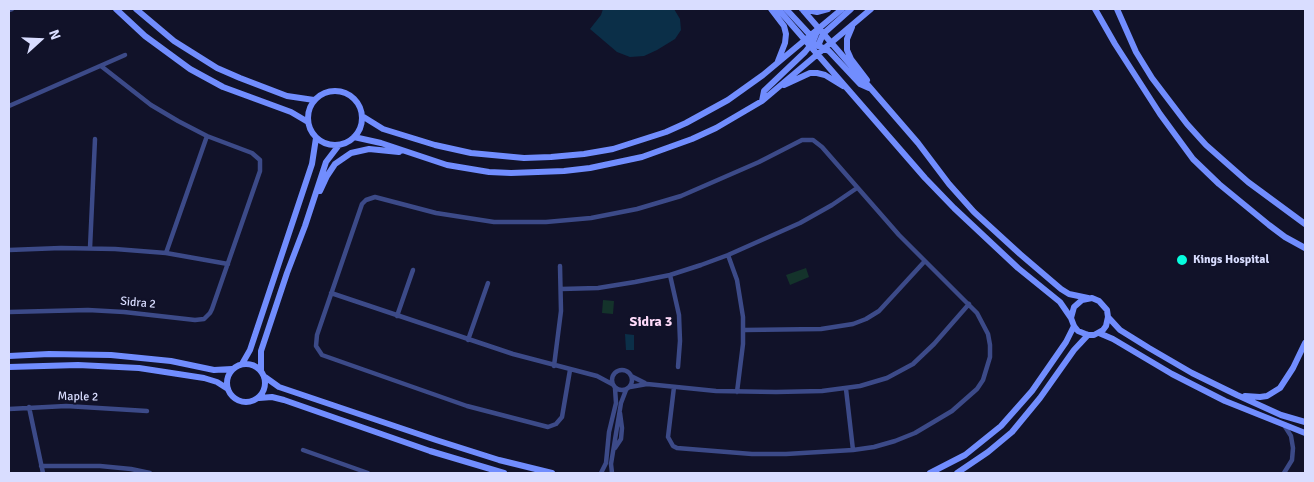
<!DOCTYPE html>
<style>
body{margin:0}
#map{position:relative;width:1314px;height:482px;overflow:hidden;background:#111229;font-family:Signika,sans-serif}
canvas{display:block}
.frame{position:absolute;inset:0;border:10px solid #d9ddff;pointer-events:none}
.north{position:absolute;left:15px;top:15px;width:50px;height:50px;-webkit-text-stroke:4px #111229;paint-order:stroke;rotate:70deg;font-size:14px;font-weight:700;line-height:20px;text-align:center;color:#d9ddff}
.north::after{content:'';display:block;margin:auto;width:18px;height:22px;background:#d9ddff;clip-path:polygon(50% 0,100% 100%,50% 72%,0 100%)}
</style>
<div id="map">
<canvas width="1314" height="482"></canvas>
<div class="frame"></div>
<div class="north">N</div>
</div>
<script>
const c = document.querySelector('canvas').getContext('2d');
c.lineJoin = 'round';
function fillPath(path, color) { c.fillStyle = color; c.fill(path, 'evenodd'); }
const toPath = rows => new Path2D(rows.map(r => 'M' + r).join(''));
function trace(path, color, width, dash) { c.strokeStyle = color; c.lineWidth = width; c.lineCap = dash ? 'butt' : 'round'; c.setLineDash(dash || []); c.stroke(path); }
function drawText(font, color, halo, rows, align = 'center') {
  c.font = font + ' Signika,sans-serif'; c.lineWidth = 4; c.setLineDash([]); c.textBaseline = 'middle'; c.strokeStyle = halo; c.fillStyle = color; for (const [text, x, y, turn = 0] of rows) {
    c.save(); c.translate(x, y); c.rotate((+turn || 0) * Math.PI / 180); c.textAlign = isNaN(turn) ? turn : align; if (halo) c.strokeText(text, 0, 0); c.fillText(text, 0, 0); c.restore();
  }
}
fillPath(toPath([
 [806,268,809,277,790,285,786,275],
 [603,300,614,301,613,314,602,313]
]), '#14332b');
fillPath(toPath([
 [603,9,674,9,680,19,681,30,675,39,657,50,644,56,630,57,617,52,590,29,601,15],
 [625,334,634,335,634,350,626,350]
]), '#0b2f48');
trace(toPath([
 [9,10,12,9],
 [9,106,125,55],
 [90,248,95,139],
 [9,250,61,248,115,249,166,253,228,264],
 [166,253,207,136],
 [728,255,737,280,743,317,743,344,737,392],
 [670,275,679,315,680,341,678,367],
 [561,289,598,288,635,282,670,275,701,265,728,255,800,223,832,205,857,188],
 [331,293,513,354,597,376,612,384],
 [9,312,88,310,124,312,195,320,204,319,210,313,212,309,260,171,260,160,252,153,207,136,178,121,151,105,101,66],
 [397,316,413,270],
 [744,330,821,329,853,324,866,319,879,311,924,262],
 [468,340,488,283],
 [554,366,561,311,560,266],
 '612 380a10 10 0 1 1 20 0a10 10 0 1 1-20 0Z',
 [570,370,562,417,556,424,548,427,467,406,322,355,316,346,317,335,362,204,366,200,375,197,436,213,494,222,546,222,591,218,637,209,681,196,759,162,802,140,813,140,822,147,899,235,977,313,988,334,990,345,990,357,983,380,977,389,952,411,915,433,895,441,874,447,853,450,786,454,752,454,677,448,673,446,668,437,674,387],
 [631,376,645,383],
 [630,387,647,384,716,391,776,392,822,391,860,386,887,378,913,364,934,344,969,304],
 [846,389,853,450],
 [29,407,43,473],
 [9,409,66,406,147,411],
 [1284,425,1291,436,1293,448,1292,460,1284,473],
 [615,448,621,439,622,428,620,413],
 [303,450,368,473],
 [41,466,100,466,131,469,150,473],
 [601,473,606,463,609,432,616,403,615,388],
 [612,473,611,464,621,403,626,390]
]), '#3c4a88', 4.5);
trace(toPath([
 [116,9,145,36,190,69,223,87,291,112,308,122],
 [136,9,174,41,217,68,240,78,287,96,314,100],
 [771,9,784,26,786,34,785,43,778,61],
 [778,9,925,178,954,208,1018,268,1060,302,1071,318],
 [786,9,812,37],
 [802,9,918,143,949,184,974,212,1020,254,1061,289,1069,294,1088,298],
 [802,9,817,12,828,9],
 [1095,9,1115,44,1160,114,1193,159,1219,184,1269,225,1285,237,1305,248],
 [1117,9,1136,52,1152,78,1187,124,1206,145,1248,182,1305,224],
 [852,27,847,39,847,50,851,59,867,80],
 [809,41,829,51,860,84,869,88],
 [818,46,823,34,851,9],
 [784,85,810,73,817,73,825,75,843,86],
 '308 118a27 27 0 1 1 54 0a27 27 0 1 1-54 0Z',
 [762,101,764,91,805,52,813,42,818,29],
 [362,116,383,129,435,145,471,153,524,158,551,157,584,154,613,149,666,132,686,123,728,100,763,75,842,9],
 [354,137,381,143,447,165,489,172,511,173,564,171,590,168,642,157,692,139,716,128,762,101,871,9],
 [320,191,327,176,335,164,351,153,369,149,399,152],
 [1108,317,1106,326,1103,330,1094,335,1088,335,1078,331,1074,326,1071,318,1074,307,1082,300,1092,298,1099,301,1107,310,1108,317,1120,330,1149,348,1192,373,1237,395,1281,415,1305,422],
 [1099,333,1113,339,1172,374,1225,401,1305,433],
 [9,356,49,354,111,355,171,361,214,370,232,369],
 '227 383a19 19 0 1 1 38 0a19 19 0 1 1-38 0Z',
 [242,364,250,350,312,164,316,138],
 [9,367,78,365,139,368,204,378,217,382,228,389],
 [261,370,261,351,287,273,305,226,326,162,339,145],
 [265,377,279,387,436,440,499,460,552,473],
 [1245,396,1260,397,1267,396,1280,388,1293,368,1305,343],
 [259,398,272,397,284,400,430,451,504,473],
 [930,473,965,455,1001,426,1032,391,1066,342,1074,326],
 [957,473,988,452,1012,432,1040,398,1074,350,1088,335]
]), '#718dfe', 6);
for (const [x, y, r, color] of [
 [1182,260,6,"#07fdde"]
]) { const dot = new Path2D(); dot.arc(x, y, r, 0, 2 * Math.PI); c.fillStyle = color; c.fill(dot); trace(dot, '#111229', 2); }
drawText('bold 12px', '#d9ddff', '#111229', [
 ["Kings Hospital",1193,260]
], 'left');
drawText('12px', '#d9ddff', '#111229', [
 ["Sidra 2",138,303,5],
 ["Maple 2",78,397,1]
]);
drawText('bold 14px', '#ffdbfa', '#111229', [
 ["Sidra 3",651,322]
]);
</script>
